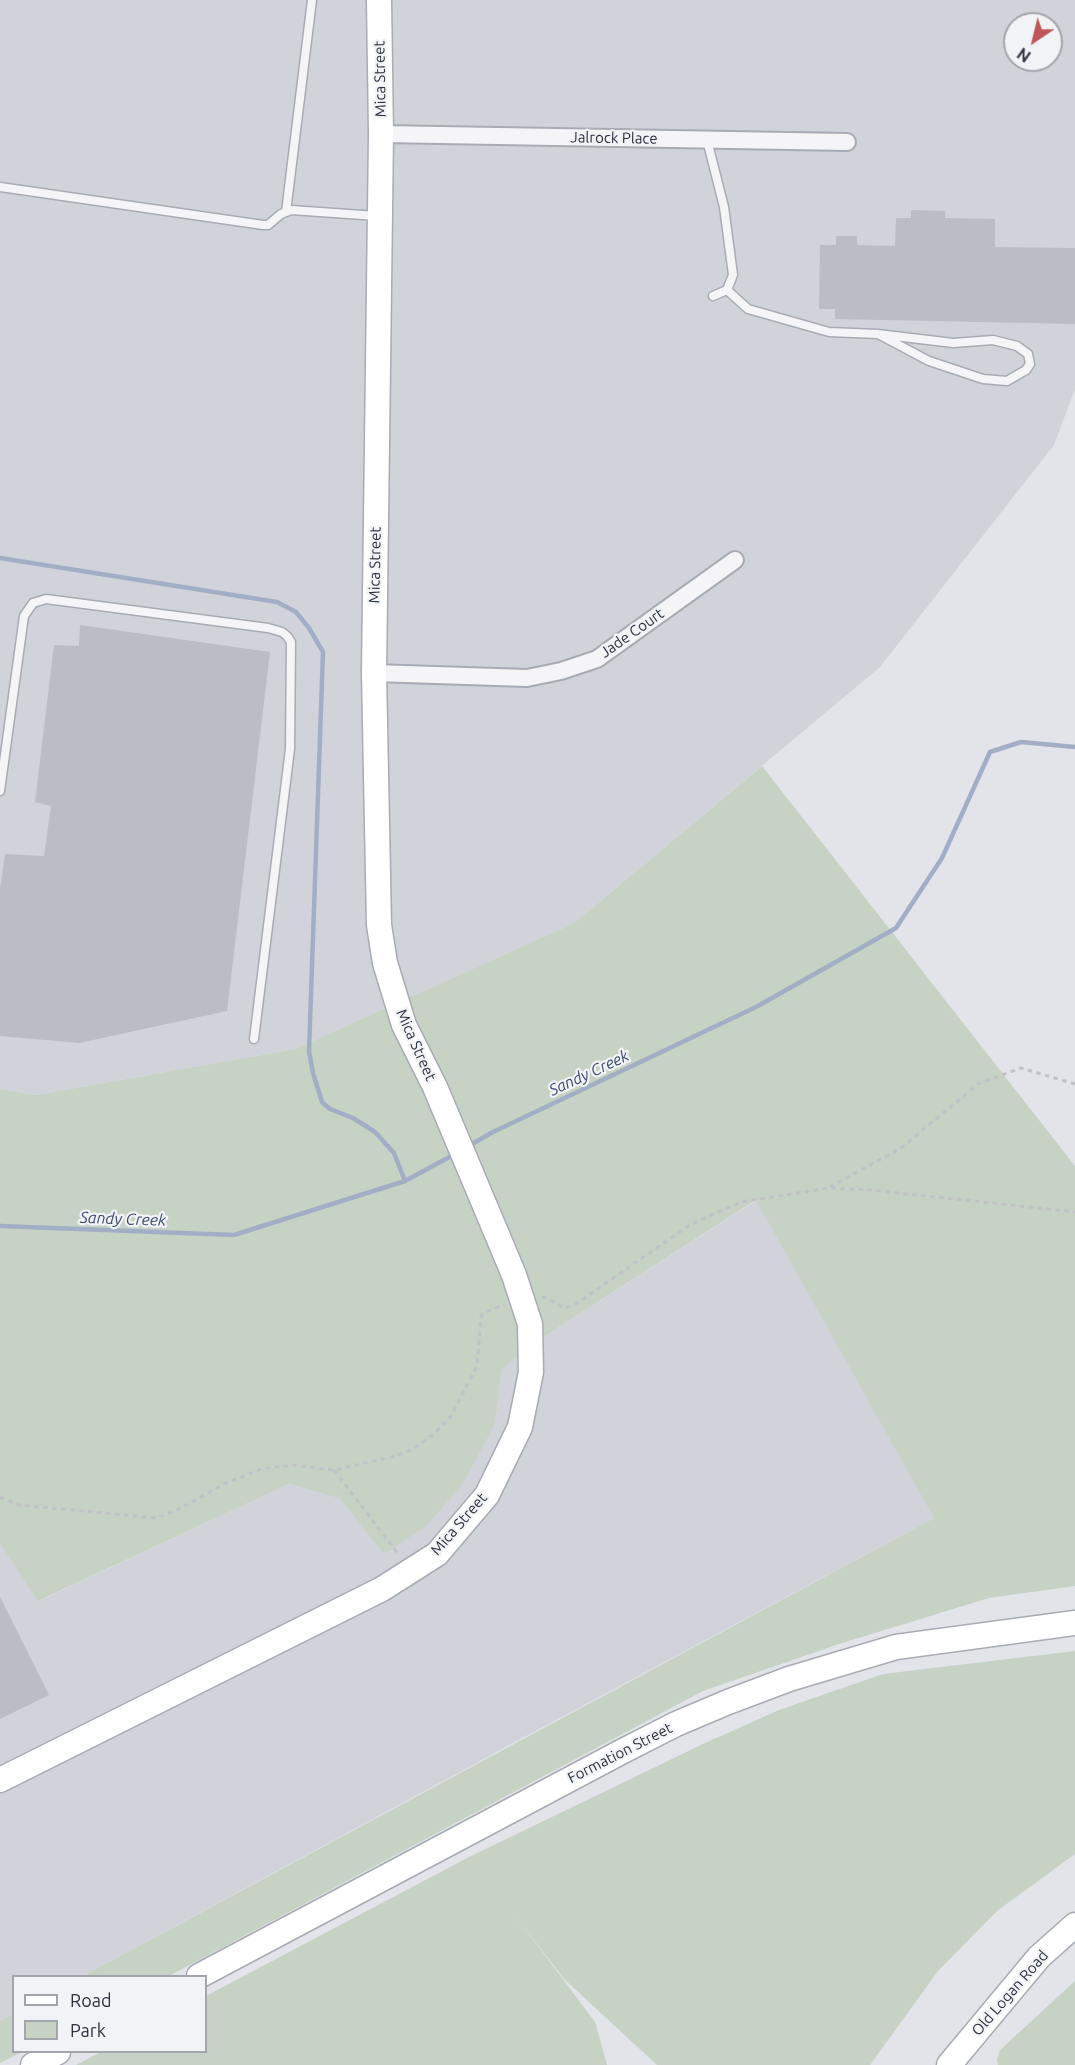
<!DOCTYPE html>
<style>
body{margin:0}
#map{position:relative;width:1075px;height:2065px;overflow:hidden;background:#e2e4e9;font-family:Ubuntu,sans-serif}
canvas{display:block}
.legend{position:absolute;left:12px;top:1975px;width:195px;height:78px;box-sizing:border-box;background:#f2f3f6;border:2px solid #a3a5ad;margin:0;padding:8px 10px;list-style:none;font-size:18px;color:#2c313f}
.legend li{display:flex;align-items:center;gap:12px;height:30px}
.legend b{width:30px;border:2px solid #a3a5ad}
.north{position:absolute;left:1003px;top:12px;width:60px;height:60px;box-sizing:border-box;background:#f2f3f6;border:2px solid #a3a5ad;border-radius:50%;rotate:215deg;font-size:16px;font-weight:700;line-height:24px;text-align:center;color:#2c313f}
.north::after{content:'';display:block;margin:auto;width:21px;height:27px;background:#bf5659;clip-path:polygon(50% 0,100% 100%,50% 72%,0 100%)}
</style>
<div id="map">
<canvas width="1075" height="2065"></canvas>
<ul class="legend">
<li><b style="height:8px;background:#fff"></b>Road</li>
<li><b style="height:16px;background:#c6d2c4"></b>Park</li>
</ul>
<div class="north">N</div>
</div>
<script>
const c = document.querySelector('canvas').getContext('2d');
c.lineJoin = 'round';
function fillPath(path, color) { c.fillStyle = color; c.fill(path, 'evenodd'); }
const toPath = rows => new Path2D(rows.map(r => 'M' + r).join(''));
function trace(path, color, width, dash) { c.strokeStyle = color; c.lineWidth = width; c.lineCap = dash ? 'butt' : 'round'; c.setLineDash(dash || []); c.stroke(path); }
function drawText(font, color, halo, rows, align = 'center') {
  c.font = font + ' Ubuntu,sans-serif'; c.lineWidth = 4.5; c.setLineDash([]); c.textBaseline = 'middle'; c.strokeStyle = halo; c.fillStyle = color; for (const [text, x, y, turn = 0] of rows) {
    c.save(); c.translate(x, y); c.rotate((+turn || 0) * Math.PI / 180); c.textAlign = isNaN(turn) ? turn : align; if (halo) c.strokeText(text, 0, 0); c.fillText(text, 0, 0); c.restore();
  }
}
fillPath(toPath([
 [0,0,1075,0,1075,389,1054,445,880,667,574,923,295,1049,36,1095,0,1089],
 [1015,24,1051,24,1051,60,1015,60],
 [757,1200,845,1351,934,1518,530,1734,83,1976,14,1976,13,2014,0,2021,0,1544,39,1601,289,1484,340,1499,385,1554,495,1424,502,1369,545,1336]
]), '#d1d3db');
fillPath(toPath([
 [762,766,1075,1166,1075,1586,989,1598,839,1644,703,1691,169,1976,83,1976,934,1518,756,1200,545,1336,502,1369,495,1424,462,1485,426,1526,384,1554,340,1499,289,1484,38,1601,0,1544,0,1089,36,1095,295,1049,574,923],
 [1075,1651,1075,1854,997,1911,938,1971,870,2065,657,2065,564,1979,511,1910,595,2022,607,2065,76,2065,101,2052,206,2052,206,1996,469,1857,703,1744,779,1710,883,1674],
 [1075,1981,1075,2065,998,2065,997,2060,1000,2050],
 [13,2014,14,2052,22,2052,0,2063,0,2021]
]), '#c6d2c4');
trace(toPath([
 [0,558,277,602,296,612,309,628,323,652,309,1051,313,1073,322,1102,330,1109,353,1118,375,1132,394,1153,405,1181],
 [467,1147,491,1133,756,1007,896,928,942,858,990,752,1021,742,1075,747],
 [0,1226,234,1235,405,1181,455,1154]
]), '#a2aec5', 4.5);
fillPath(toPath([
 [911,210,945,211,945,218,995,219,995,247,1075,248,1075,324,835,319,835,309,819,309,820,245,836,245,836,236,857,236,857,245,895,246,896,218,911,218],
 [80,625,270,652,227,1011,79,1043,0,1036,0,889,5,854,44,856,51,806,35,802,54,645,79,646],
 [0,1597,49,1695,0,1719]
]), '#babdc5');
const lane = toPath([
 [707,140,724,207,733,275,727,290,713,296],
 [0,187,263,225,268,225,281,214,291,210,377,216],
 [286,212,312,0],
 [727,290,748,309,829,332,878,334,953,343,993,340,1017,346,1028,354,1030,364,1026,370,1007,381,983,379,929,361,878,334],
 [0,791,24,616,33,603,46,599,268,628,282,632,287,636,291,642,290,749,254,1039]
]);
const street = toPath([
 [381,134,847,142],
 [374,673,527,678,561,671,597,659,735,560]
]);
const secondary = toPath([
 [0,1780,382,1589,437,1554,487,1495,520,1427,531,1372,530,1324,514,1275,488,1213,435,1087,404,1025,385,963,379,925,374,673,381,134,379,0],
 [199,1976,623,1751,676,1724,728,1702,789,1679,896,1647,1075,1623],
 [33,2065,58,2052],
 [949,2065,1039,1957,1075,1925]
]);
trace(lane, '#a8abb3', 11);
trace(street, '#a8abb3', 20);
trace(secondary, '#a8abb3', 27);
trace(toPath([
 [830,1187,901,1148,978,1084,1021,1068,1075,1084],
 [542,1297,547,1298,564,1308,573,1306,691,1224,741,1202,829,1188,871,1190,1075,1212],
 [334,1470,399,1555],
 [0,1497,19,1505,156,1518,177,1510,226,1483,261,1469,293,1465,334,1470,396,1456,413,1449,435,1433,451,1416,477,1366,481,1316,488,1311,504,1305]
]), '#c1c2c8', 3, [4.5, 4.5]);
trace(lane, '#f5f5f8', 8);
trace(street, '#f5f5f8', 16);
trace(secondary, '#fff', 24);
drawText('15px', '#2c313f', '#f2f3f6', [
 ["Mica Street",380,79,-91],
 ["Jalrock Place",614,138,1],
 ["Mica Street",375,565,-89],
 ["Jade Court",632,633,-35],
 ["Mica Street",416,1045,66],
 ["Mica Street",459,1524,-49],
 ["Formation Street",620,1753,-27],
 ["Old Logan Road",1010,1993,-49]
]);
drawText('italic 16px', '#3b4b6e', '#f2f3f6', [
 ["Sandy Creek",589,1073,-25],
 ["Sandy Creek",123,1219,2]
]);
</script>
